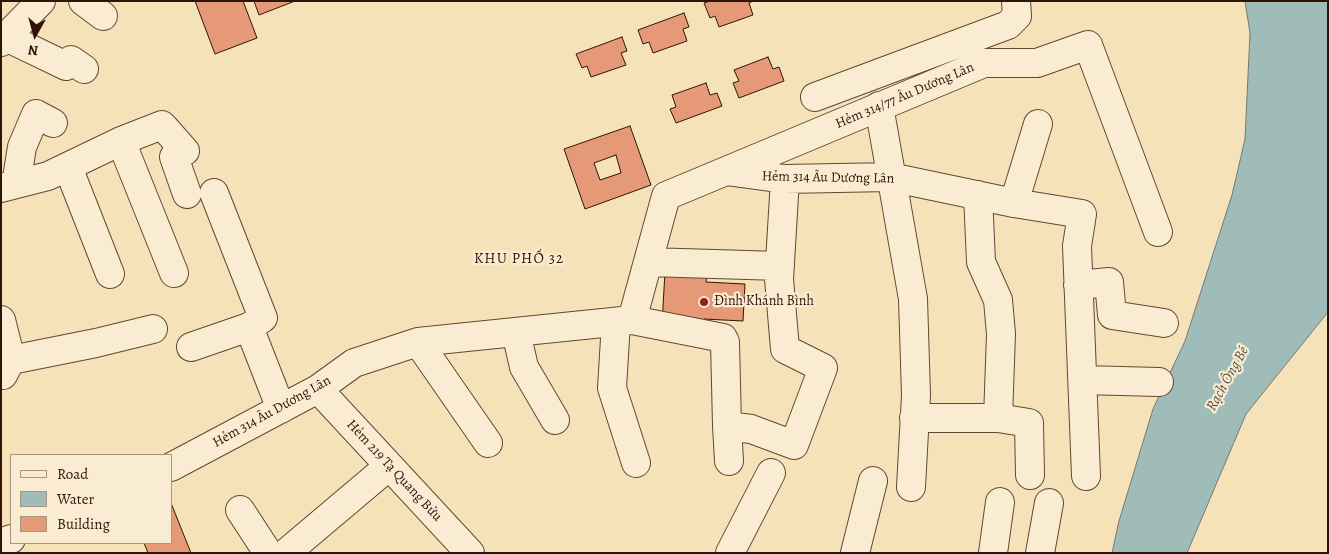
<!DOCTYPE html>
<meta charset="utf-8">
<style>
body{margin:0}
#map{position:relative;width:1329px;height:554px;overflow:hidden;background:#f6e2b9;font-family:Alegreya,serif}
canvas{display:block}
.frame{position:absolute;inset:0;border:2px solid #311408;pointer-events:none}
.legend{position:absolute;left:10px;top:454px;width:162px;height:90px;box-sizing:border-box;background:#f9ecd2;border:1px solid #a99681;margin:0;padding:6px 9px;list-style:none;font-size:15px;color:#311408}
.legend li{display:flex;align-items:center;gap:10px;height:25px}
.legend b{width:25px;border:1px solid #a99681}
.north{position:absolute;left:10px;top:10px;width:50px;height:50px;-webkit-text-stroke:4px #f9ecd2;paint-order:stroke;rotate:187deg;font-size:14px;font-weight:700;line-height:20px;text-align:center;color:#311408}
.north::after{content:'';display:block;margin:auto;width:18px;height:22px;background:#311408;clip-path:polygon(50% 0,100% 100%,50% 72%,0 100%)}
</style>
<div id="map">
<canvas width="1329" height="554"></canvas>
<div class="frame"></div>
<ul class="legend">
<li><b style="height:6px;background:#f9ecd2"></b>Road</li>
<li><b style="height:14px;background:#9fbcb8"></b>Water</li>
<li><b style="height:14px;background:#e59977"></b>Building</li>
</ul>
<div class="north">N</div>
</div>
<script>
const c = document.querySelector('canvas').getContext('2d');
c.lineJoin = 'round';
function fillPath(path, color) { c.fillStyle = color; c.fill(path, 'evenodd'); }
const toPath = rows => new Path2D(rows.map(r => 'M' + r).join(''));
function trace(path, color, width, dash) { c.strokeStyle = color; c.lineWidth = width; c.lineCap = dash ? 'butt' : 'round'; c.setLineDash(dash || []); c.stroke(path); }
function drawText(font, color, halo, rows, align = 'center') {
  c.font = font + ' Alegreya,serif'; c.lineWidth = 4.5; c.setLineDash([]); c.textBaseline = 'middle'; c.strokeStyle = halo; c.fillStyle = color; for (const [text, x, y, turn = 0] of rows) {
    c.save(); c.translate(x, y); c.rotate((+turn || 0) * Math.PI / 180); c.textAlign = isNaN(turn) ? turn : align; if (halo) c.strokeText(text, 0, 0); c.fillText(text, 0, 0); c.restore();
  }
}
const water = toPath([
 [1245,1,1328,1,1328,312,1246,414,1187,553,1112,553,1119,521,1153,409,1185,341,1232,195,1245,139,1250,33,1245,1]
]);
fillPath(water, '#9fbcb8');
trace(water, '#737972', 1);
const building = toPath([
 [195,1,243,1,257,38,215,54,195,1],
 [254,1,295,1,259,15,254,1],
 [710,1,753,1,749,3,753,15,719,27,715,16,710,18,704,3,710,1],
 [684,13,689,27,683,29,687,41,653,53,649,42,643,44,638,30,684,13],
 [622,37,627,51,621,53,626,65,591,77,587,66,582,68,576,54,622,37],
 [768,57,773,69,779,67,784,81,739,98,733,83,739,81,734,70,768,57],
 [706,83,710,95,717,93,722,106,676,123,670,109,676,107,672,95,706,83],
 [630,126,651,185,585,209,564,149,630,126],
 [616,155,621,173,600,180,594,163,616,155],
 [665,271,707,274,706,282,745,284,743,321,704,319,704,327,662,325,665,271],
 [171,503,191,553,148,553,144,543,171,543,171,503]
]);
fillPath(building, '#e59977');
trace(building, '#311408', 1);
const minor = toPath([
 [83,1,103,16],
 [6,37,66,66,71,60,84,69],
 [1,42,41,1],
 [815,97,1008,25,1017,16,1016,1],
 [879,106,913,299,916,395,911,487],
 [121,141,174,273],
 [68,167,110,274],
 [726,171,984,63,1037,63,1088,45,1158,232],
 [16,184,22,147,36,114,53,123],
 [1,188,48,176,121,141,162,125,185,151,174,157,187,194],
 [214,193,263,318,249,327,281,409],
 [978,195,981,262,998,300,1001,334,998,418,1029,423,1030,475],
 [1014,203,1038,124],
 [648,262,780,266],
 [1078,285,1109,282,1112,315,1164,323],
 [1,320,11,360,3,375],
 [632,320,723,338,725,342,727,426],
 [616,322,612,388,636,463],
 [516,332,524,367,555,420],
 [418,342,488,443],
 [191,347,249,327],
 [11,360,96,343,153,329],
 [1083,380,1159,382],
 [318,389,470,553],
 [914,418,998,418],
 [729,461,727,426,751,429,794,445,823,368,785,349,779,279,785,179],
 [171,467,318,389,354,363,418,342,632,320,666,196,726,171,785,179,890,177,1014,203,1082,214,1077,246,1086,476],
 [240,510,268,553],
 [1,543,11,539],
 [286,553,389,466],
 [730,553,771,473],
 [855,553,873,481],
 [993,553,1000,502],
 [1040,553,1049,503]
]);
trace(minor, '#624834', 30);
trace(minor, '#f9ecd2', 28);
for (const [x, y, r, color] of [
 [704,302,5,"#8f2418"]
]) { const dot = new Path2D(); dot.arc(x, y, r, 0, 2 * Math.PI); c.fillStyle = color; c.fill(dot); trace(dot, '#f9ecd2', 2); }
drawText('14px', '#311408', '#f9ecd2', [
 ["Hẻm 314/77 Âu Dương Lân",905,96,-23],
 ["Hẻm 314 Âu Dương Lân",828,178,1],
 ["Hẻm 314 Âu Dương Lân",272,412,-29],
 ["Hẻm 219 Tạ Quang Bửu",394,471,47]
]);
drawText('14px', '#311408', '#f9ecd2', [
 ["Đình Khánh Bình",714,302]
], 'left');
c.letterSpacing = '1px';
drawText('15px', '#311408', '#f9ecd2', [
 ["KHU PHỐ 32",519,259]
]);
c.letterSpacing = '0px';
drawText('italic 15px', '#584f46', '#f9ecd2', [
 ["Rạch Ông Bé",1228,379,-61]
]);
</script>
